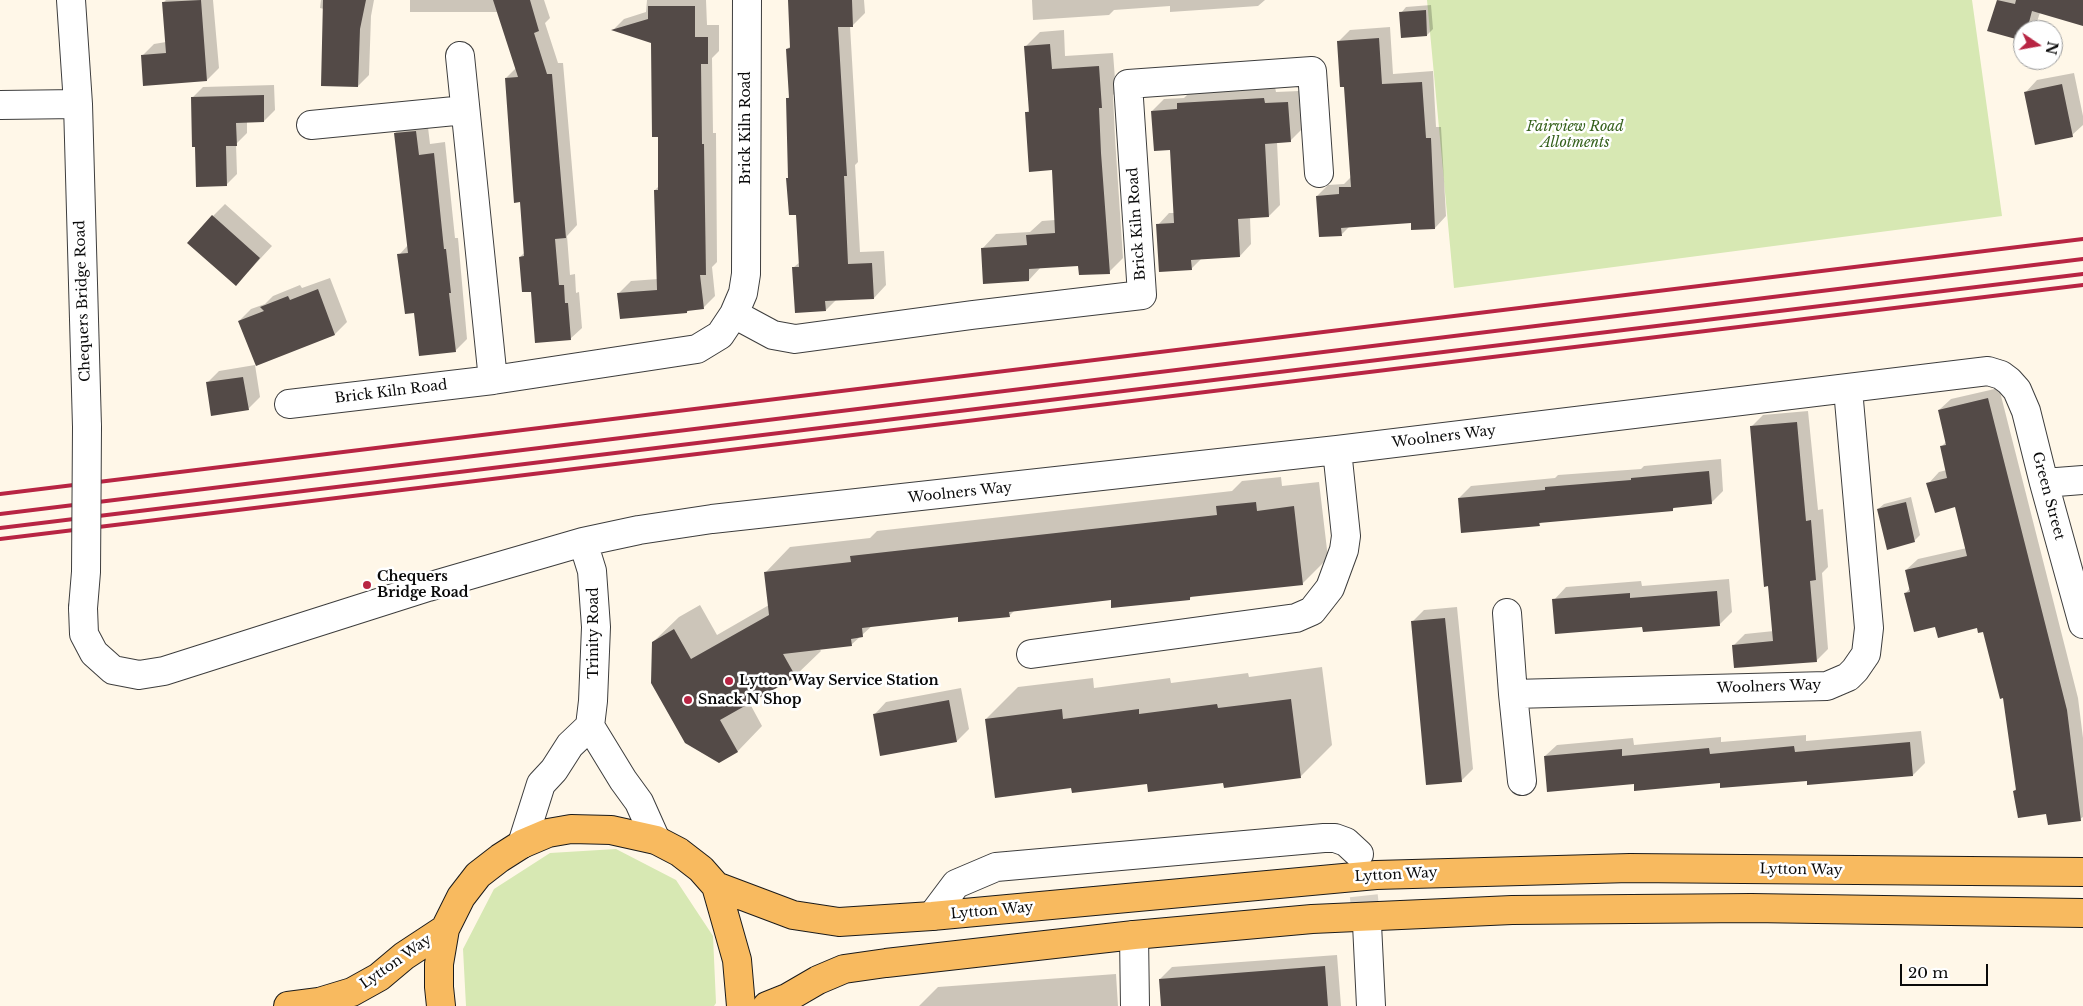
<!DOCTYPE html>
<style>
body{margin:0}
#map{position:relative;width:2083px;height:1006px;overflow:hidden;background:#fff7e8;font-family:"Libre Baskerville",serif}
canvas{display:block}
.north{position:absolute;left:2013px;top:20px;width:50px;height:50px;box-sizing:border-box;background:#fff;border:1px solid #9d9d9d;border-radius:50%;rotate:102deg;font-size:14px;font-weight:700;line-height:20px;text-align:center;color:#0a0a0a}
.north::after{content:'';display:block;margin:auto;width:18px;height:22px;background:#b82543;clip-path:polygon(50% 0,100% 100%,50% 72%,0 100%)}
.scale{position:absolute;left:1900px;top:964px;width:88px;height:22px;box-sizing:border-box;border:2px solid #0a0a0a;border-top:0;padding-left:6px;font-size:15px;line-height:18px;white-space:nowrap;color:#0a0a0a;-webkit-text-stroke:4px #fff;paint-order:stroke}
</style>
<div id="map">
<canvas width="2083" height="1006"></canvas>
<div class="north">N</div>
<div class="scale">20 m</div>
</div>
<script>
const c = document.querySelector('canvas').getContext('2d');
c.lineJoin = 'round';
function fillPath(path, color) { c.fillStyle = color; c.fill(path, 'evenodd'); }
const toPath = rows => new Path2D(rows.map(r => 'M' + r).join(''));
function trace(path, color, width, dash) { c.strokeStyle = color; c.lineWidth = width; c.lineCap = dash ? 'butt' : 'round'; c.setLineDash(dash || []); c.stroke(path); }
function drawText(font, color, halo, rows, align = 'center') {
  c.font = font + ' "Libre Baskerville",serif'; c.lineWidth = 5; c.setLineDash([]); c.textBaseline = 'middle'; c.strokeStyle = halo; c.fillStyle = color; for (const [text, x, y, turn = 0] of rows) {
    c.save(); c.translate(x, y); c.rotate((+turn || 0) * Math.PI / 180); c.textAlign = isNaN(turn) ? turn : align; if (halo) c.strokeText(text, 0, 0); c.fillText(text, 0, 0); c.restore();
  }
}
fillPath(toPath([
 [1427,0,1972,0,2002,216,1454,288],
 [616,849,676,880,713,936,716,1003,714,1006,466,1006,463,949,494,889,550,853]
]), '#d7e8b3');
fillPath(toPath([
 [166,0,213,0,219,68,207,80,142,56,154,44,166,42,163,3],
 [321,0,374,0,371,16,369,75,358,86,324,9,320,8],
 [410,0,544,0,550,18,545,23,558,63,563,63,577,225,567,236,570,275,575,274,576,293,579,292,582,328,570,339,532,290,520,257,525,252,522,201,506,78,516,68,499,12,410,12],
 [647,0,706,0,707,25,719,25,719,51,712,58,713,133,716,133,717,262,712,267,715,296,703,308,690,309,687,312,619,293,631,281,658,279,655,190,659,186,660,135,653,42,613,30,624,19,646,12],
 [790,0,864,0,865,13,853,25,850,26,858,162,855,165,860,252,884,251,886,285,874,298,836,300,826,310,794,267,800,262,797,214,790,177,787,99,790,96,787,49,791,46],
 [1032,0,1265,0,1258,6,1170,12,1170,6,1114,10,1109,15,1033,20],
 [1998,0,2044,0,2035,28,2033,30,1989,30],
 [1431,5,1433,29,1427,35,1401,13,1406,7],
 [1390,27,1393,74,1433,71,1436,127,1441,127,1446,216,1435,228,1412,222,1350,226,1342,234,1317,196,1328,185,1344,184,1351,177,1345,86,1339,41,1350,30],
 [1064,30,1065,56,1113,53,1116,92,1113,95,1115,138,1123,258,1109,272,1079,265,1041,267,1029,280,982,249,996,234,1030,232,1042,221,1055,220,1053,168,1026,113,1030,109,1026,46,1040,32],
 [2074,73,2083,116,2083,125,2072,135,2025,93,2037,80],
 [274,85,275,110,264,121,247,121,247,133,236,144,237,174,226,185,192,98,203,87],
 [1275,87,1276,92,1299,91,1302,129,1290,141,1277,142,1280,205,1269,216,1250,217,1251,244,1240,256,1201,259,1191,269,1158,225,1169,213,1175,213,1171,148,1152,111,1164,99,1184,98,1190,92],
 [427,119,430,144,445,142,455,238,458,238,467,339,455,351,415,312,399,255,408,245,395,133,407,121],
 [225,204,272,246,248,272,213,216],
 [330,278,347,322,335,334,257,365,239,321,251,309,265,304,273,296,300,285,302,288],
 [255,365,260,397,248,409,207,383,219,371],
 [1999,388,2078,698,2083,738,2083,817,2080,819,2047,813,2014,791,2017,788,2004,696,1984,630,1978,627,1936,626,1905,594,1910,588,1906,570,1918,559,1967,548,1956,506,1928,484,1939,472,1947,470,1941,447,1946,442,1939,410,1951,399],
 [1808,411,1818,510,1823,509,1828,567,1822,573,1828,649,1816,661,1733,646,1745,634,1774,631,1751,427,1763,415],
 [1721,459,1723,491,1711,503,1676,506,1672,510,1542,521,1539,525,1459,498,1471,486,1555,478,1558,475,1641,469,1644,466],
 [1281,477,1282,486,1319,482,1328,558,1302,584,1192,596,1189,599,1112,599,1015,610,1009,616,959,615,873,625,851,645,819,648,821,651,795,676,749,702,762,726,737,752,653,642,679,617,700,605,717,635,769,605,765,573,790,547,870,538,877,531,1232,491,1242,481],
 [1911,497,1920,535,1914,541,1878,509,1884,504],
 [1729,579,1732,612,1720,624,1643,625,1554,600,1566,587,1641,581,1642,586],
 [1457,607,1473,769,1461,781,1412,622,1424,610],
 [1322,667,1332,745,1301,776,1072,787,986,719,1018,687,1093,678,1094,688,1170,678,1171,683,1248,673,1249,677],
 [961,688,969,729,957,741,874,715,886,702],
 [1921,731,1925,763,1913,775,1808,784,1808,779,1635,783,1545,756,1557,745,1633,738,1634,745,1721,737,1721,742,1806,735,1806,741],
 [1337,955,1341,1006,1162,1006,1160,979,1172,967],
 [1116,974,1118,1006,919,1006,938,987]
]), '#0003');
fillPath(toPath([
 [201,0,207,81,143,86,141,55,166,53,162,2],
 [323,0,366,0,360,29,358,87,321,86],
 [493,0,530,0,539,31,534,33,547,74,552,74,566,238,555,239,559,285,564,285,565,303,568,303,571,340,535,343,531,292,522,292,519,257,524,256,520,202,514,203,505,78,518,77],
 [788,0,852,0,853,27,838,27,847,176,844,176,848,264,872,263,874,299,825,301,826,311,795,313,792,267,799,267,796,215,789,215,786,178,788,178,786,98,789,98,786,49,790,48],
 [1997,0,2015,4,2016,0,2083,0,2083,26,2032,11,2027,30,2023,30,2023,41,1987,31],
 [648,6,695,6,695,37,708,37,708,64,701,64,702,144,704,144,706,275,700,275,704,309,687,311,687,313,620,319,617,293,657,290,654,190,658,190,658,137,652,137,651,43,611,30,648,19],
 [1426,10,1427,36,1401,38,1399,12],
 [1379,38,1382,84,1422,82,1426,138,1431,138,1435,229,1411,230,1411,223,1341,228,1342,236,1319,237,1316,196,1339,194,1339,187,1351,187,1344,87,1340,87,1337,41],
 [1050,44,1052,69,1099,66,1102,108,1099,108,1101,153,1110,274,1079,275,1078,266,1029,269,1029,281,983,284,981,248,1027,245,1026,235,1055,233,1052,170,1029,172,1025,112,1029,112,1024,46],
 [2062,84,2073,137,2035,145,2024,92],
 [264,95,264,122,236,123,237,146,226,146,227,186,196,187,195,147,192,147,191,97],
 [1264,98,1265,103,1288,102,1291,142,1265,144,1269,217,1238,219,1240,257,1191,260,1192,270,1159,272,1156,224,1174,223,1170,150,1154,151,1151,111,1177,109,1177,103],
 [416,131,419,155,434,153,444,249,446,249,451,293,449,293,456,352,419,356,414,313,405,314,397,254,408,253,394,133],
 [212,215,260,258,236,286,187,243],
 [318,289,335,335,256,366,238,321,264,311,260,307,288,296,290,300],
 [243,377,249,410,211,416,206,382],
 [1988,398,2067,710,2081,821,2048,825,2046,814,2018,818,2013,791,2016,790,2003,698,2000,699,1983,632,1978,633,1977,628,1938,638,1935,627,1914,632,1904,593,1910,592,1905,570,1967,556,1955,507,1935,513,1926,483,1947,478,1940,446,1946,445,1938,410],
 [1797,422,1806,521,1811,520,1816,580,1810,581,1817,662,1734,668,1732,645,1773,641,1768,586,1764,587,1750,426],
 [1709,471,1712,504,1673,508,1673,511,1539,523,1540,526,1461,533,1458,498,1545,490,1545,487,1631,480,1631,478],
 [1256,502,1257,511,1294,506,1303,585,1190,597,1190,600,1111,608,1111,600,1009,612,1010,617,958,622,958,617,862,628,863,637,851,639,852,646,783,654,796,677,720,720,738,752,719,763,685,743,651,683,652,642,674,629,691,659,769,615,764,572,851,562,850,556,1217,515,1216,506],
 [1906,502,1915,542,1887,550,1877,509],
 [1717,591,1720,626,1643,632,1642,627,1555,634,1552,599,1630,593,1630,598],
 [1445,618,1462,782,1426,785,1411,621],
 [1291,699,1301,778,1224,788,1223,783,1148,792,1147,784,1072,793,1071,788,995,798,985,719,1062,709,1063,719,1139,709,1139,714,1217,704,1218,708],
 [949,700,957,742,880,756,873,714],
 [1910,742,1913,776,1807,785,1807,781,1720,788,1720,783,1634,791,1634,784,1547,792,1544,756,1622,749,1622,756,1709,748,1710,754,1794,746,1795,752],
 [1325,966,1328,1006,1161,1006,1159,979]
]), '#534a47');
trace(toPath([
 [1359,854,1367,924]
]), '#dad3c7', 28, [28, 14]);
const street = toPath([
 [71,0,78,104,87,427],
 [460,56,493,380,697,349,720,335,734,314,743,293,746,274,747,0],
 [0,105,78,104],
 [311,125,465,110],
 [734,314,773,335,795,339,972,315,1142,295,1128,84,1312,71,1319,173],
 [289,404,493,380],
 [2044,483,2083,480],
 [83,608,84,634,94,653,113,670,139,675,164,671,428,587,583,542,639,530,712,519,1337,450,1988,371,2001,375,2009,381,2017,390,2026,411,2044,483,2083,624],
 [1507,613,1513,694],
 [1031,654,1296,618,1312,611,1330,588,1344,550,1346,536,1337,450],
 [590,726,623,780,639,802,656,840],
 [1522,781,1513,694,1827,686,1848,677,1855,670,1866,654,1869,628,1848,389],
 [522,844,541,784,554,770,570,745,590,726,593,701,596,627,592,571,583,542],
 [932,916,956,884,996,867,1324,838,1335,838,1346,842,1359,854],
 [1367,924,1371,1006],
 [1134,935,1135,1006]
]);
const primary = toPath([
 [716,886,737,960,741,1006],
 [288,1006,319,1002,352,992,379,977,404,956,445,929],
 [441,1006,439,987,439,964,445,929,461,897,478,875,500,858,522,844,548,833,571,829,611,830,656,840,679,852,701,869,716,886,793,915,839,922,932,916,1376,875,1630,868,2083,872],
 [767,1006,787,998,818,980,844,969,886,963,1134,935,1312,919,1512,910,1751,908,2083,913]
]);
trace(street, '#3d3d3d', 30);
trace(primary, '#1b1b1b', 30);
trace(street, '#fff', 28);
trace(primary, '#f8ba5f', 28);
trace(toPath([
 [0,494,2083,239],
 [0,514,2083,259],
 [0,528,2083,274],
 [0,539,2083,285]
]), '#b82543', 4);
const streetBridge = toPath([
 [83,608,86,572,87,427]
]);
trace(streetBridge, '#3d3d3d', 30, []);
trace(streetBridge, '#fff', 28);
for (const [x, y, r, color] of [
 [367,585,5,"#b82543"],
 [729,681,5,"#b82543"],
 [688,700,5,"#b82543"]
]) { const dot = new Path2D(); dot.arc(x, y, r, 0, 2 * Math.PI); c.fillStyle = color; c.fill(dot); trace(dot, '#fff', 2); }
drawText('italic 14px', '#35611c', '#fff', [
 ["Fairview Road",1575,127],
 ["Allotments",1575,143]
]);
drawText('14px', '#0a0a0a', '#fff', [
 ["Brick Kiln Road",746,128,-90],
 ["Brick Kiln Road",1137,224,-94],
 ["Chequers Bridge Road",83,301,-92],
 ["Brick Kiln Road",391,392,-7],
 ["Woolners Way",1444,437,-7],
 ["Woolners Way",960,493,-6],
 ["Green Street",2048,496,75],
 ["Trinity Road",594,633,-90],
 ["Woolners Way",1769,687,-2],
 ["Lytton Way",1801,870,1],
 ["Lytton Way",1396,875,-3],
 ["Lytton Way",992,911,-5],
 ["Lytton Way",396,962,-35]
]);
drawText('bold 14px', '#0a0a0a', '#fff', [
 ["Chequers",377,577],
 ["Bridge Road",377,593],
 ["Lytton Way Service Station",739,681],
 ["Snack N Shop",698,700]
], 'left');
</script>
